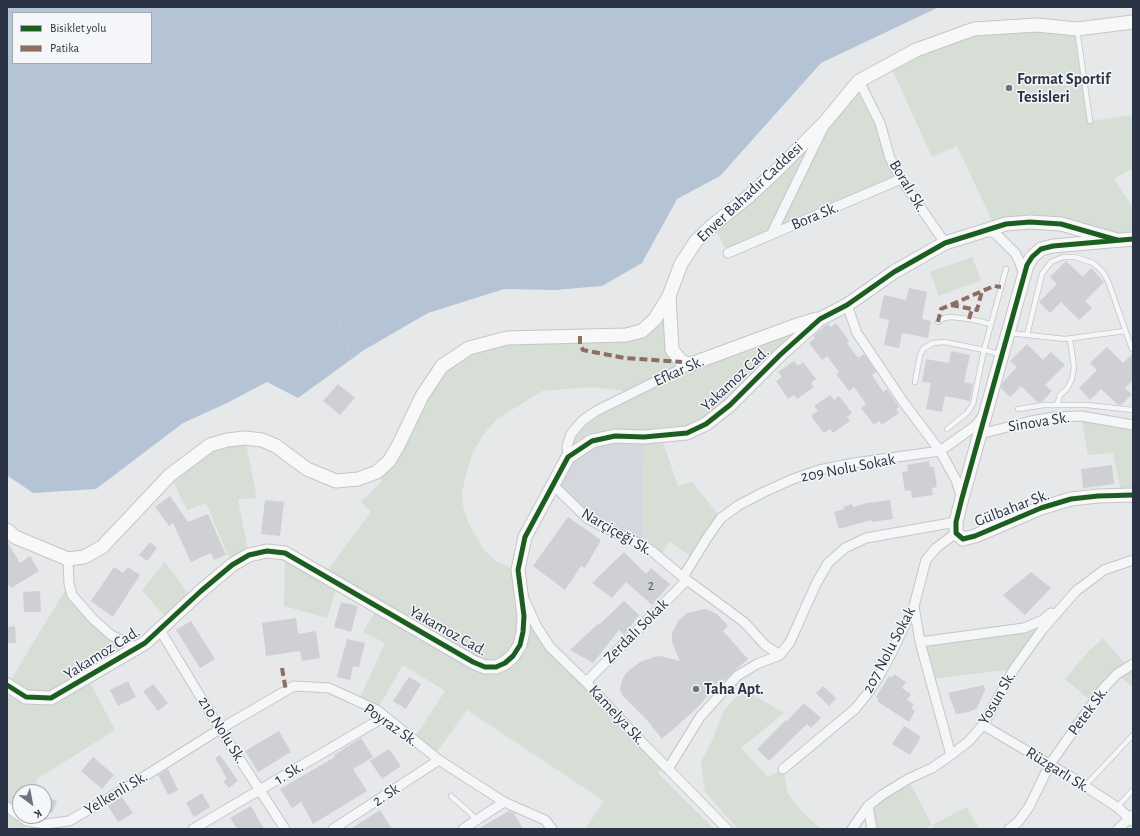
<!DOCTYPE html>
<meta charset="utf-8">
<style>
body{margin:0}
#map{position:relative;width:1140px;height:836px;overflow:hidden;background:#e6e8ea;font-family:"Alegreya Sans",sans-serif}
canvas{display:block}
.frame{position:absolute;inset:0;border:8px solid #2b3445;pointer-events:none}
.legend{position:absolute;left:12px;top:12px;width:140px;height:52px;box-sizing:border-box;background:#f4f6f9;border:1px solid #a4a8b1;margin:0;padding:5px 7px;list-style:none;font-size:12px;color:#2b3445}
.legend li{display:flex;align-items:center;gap:8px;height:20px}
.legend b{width:20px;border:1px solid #a4a8b1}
.north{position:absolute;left:12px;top:784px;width:40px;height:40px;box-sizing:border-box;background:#f4f6f9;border:1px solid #a4a8b1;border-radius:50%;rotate:148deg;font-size:11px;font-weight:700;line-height:16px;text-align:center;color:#2b3445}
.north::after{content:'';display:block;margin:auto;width:14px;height:18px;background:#6c737f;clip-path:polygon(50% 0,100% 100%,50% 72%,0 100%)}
</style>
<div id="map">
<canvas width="1140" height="836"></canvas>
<div class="frame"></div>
<ul class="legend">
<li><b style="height:5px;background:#1b5e20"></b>Bisiklet yolu</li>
<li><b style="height:5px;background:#8d6e63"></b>Patika</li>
</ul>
<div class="north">K</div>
</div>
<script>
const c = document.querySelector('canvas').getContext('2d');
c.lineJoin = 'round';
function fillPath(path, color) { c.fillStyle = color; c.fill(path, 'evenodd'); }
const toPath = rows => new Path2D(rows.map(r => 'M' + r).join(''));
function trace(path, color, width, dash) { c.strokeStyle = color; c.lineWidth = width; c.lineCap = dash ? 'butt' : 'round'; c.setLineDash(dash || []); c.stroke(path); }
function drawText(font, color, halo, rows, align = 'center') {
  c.font = font + ' "Alegreya Sans",sans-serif'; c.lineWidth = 3; c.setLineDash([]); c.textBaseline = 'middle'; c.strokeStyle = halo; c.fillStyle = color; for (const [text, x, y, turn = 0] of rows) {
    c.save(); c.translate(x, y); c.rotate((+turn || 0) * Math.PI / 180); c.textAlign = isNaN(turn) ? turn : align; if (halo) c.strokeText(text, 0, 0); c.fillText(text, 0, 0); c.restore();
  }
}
fillPath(toPath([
 [644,437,643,545,599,525,553,485,568,457,592,441]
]), '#d4d7dd');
fillPath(toPath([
 [974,29,1077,29,1090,121,1133,115,1133,168,1114,179,1133,208,1133,239,1081,229,995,227,957,146,932,157,890,65],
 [859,81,901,179,728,253,713,225],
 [972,257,981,280,939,296,930,272],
 [669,296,672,350,682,362,820,319,706,424,661,436,678,486,692,482,721,518,693,558,669,541,660,558,643,545,644,437,615,436,568,457,567,446,582,421,633,392,592,387,542,391,497,419,484,434,473,452,467,471,462,492,463,505,468,522,484,550,497,562,518,570,537,627,668,769,657,772,714,829,585,829,604,801,467,710,434,756,413,740,445,691,403,665,377,710,358,702,385,643,363,632,378,607,338,584,327,618,284,606,285,553,324,575,371,512,361,502,382,481,377,472,442,366,469,348,642,331],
 [1081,416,1133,425,1133,495,1122,496,1113,453,1088,455],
 [245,438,257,498,238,499,249,555,232,565,206,503,187,510,170,475,194,457],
 [165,562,192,599,169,621,142,590],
 [69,584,93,619,137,648,87,677,115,730,37,779,34,792,20,792,20,816,28,816,27,821,24,829,7,829,7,686],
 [1043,620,1014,669,930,679,920,642,1024,628],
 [1103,638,1128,667,1133,664,1133,688,1117,674,1093,703,1065,679,1086,654],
 [746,691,784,713,741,748,768,777,783,769,788,794,800,810,821,829,738,829,705,792,701,762,711,743,724,710,740,693],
 [908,779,932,825,967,807,979,829,935,829,932,825,925,829,872,829,868,806]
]), '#d6ded6');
fillPath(toPath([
 [7,7,939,7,821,63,720,176,677,199,642,263,602,286,555,290,504,289,428,313,364,350,298,398,267,382,227,403,183,423,96,489,33,493,8,476,7,474],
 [13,13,151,13,151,63,13,63]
]), '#b4c4d5');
fillPath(toPath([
 [1066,261,1083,277,1091,268,1104,282,1085,301,1092,308,1079,320,1061,302,1050,313,1039,302,1057,284,1050,277],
 [909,288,927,292,922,319,931,321,928,338,902,333,899,348,884,345,889,320,879,318,884,295,906,300],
 [836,323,849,341,847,343,858,358,864,354,870,362,876,372,872,375,883,392,887,389,899,407,896,409,899,413,882,425,879,421,874,425,861,408,866,404,854,387,849,391,836,374,839,372,827,356,822,360,809,343,815,338,813,336,825,326,828,324,831,327],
 [1027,344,1043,360,1051,352,1065,365,1045,385,1052,391,1042,402,1037,402,1021,386,1010,397,1001,388,1003,382,1017,367,1010,361],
 [1107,347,1123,363,1133,353,1133,380,1125,388,1132,394,1121,405,1117,404,1101,389,1090,400,1079,388,1097,370,1090,363],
 [951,351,970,355,964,382,973,384,970,401,945,396,942,412,926,409,931,383,922,382,926,359,949,363],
 [794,361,798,366,803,362,816,379,811,383,814,387,797,399,794,395,788,399,776,381,782,377,778,372],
 [338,384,355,398,340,415,323,401],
 [830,395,834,400,839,396,852,413,847,417,850,421,833,433,830,429,824,433,811,416,818,411,814,406],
 [929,461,930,467,934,467,937,487,932,488,933,495,912,498,911,490,905,491,902,472,908,471,907,465],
 [1112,465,1114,484,1083,488,1081,469],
 [170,496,188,522,208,514,226,555,214,560,211,553,191,562,173,523,169,526,155,507],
 [265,500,284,502,280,536,261,534],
 [890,500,893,519,872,522,871,520,839,529,834,512,844,509,843,507,852,504,853,507,867,503],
 [568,517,601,540,585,568,581,566,565,590,533,566],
 [7,541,20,563,30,556,39,571,11,588,7,583],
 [150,542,157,548,147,561,139,555],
 [624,552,646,574,651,568,670,584,652,605,626,582,612,598,592,583],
 [114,567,123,573,128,567,140,575,113,617,91,601],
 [1031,572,1051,588,1025,615,1003,595],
 [40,591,41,612,24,612,23,592],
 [624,601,639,615,624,635,619,630,593,663,570,650,599,623,600,624],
 [341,602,358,606,351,632,334,627],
 [706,609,717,614,728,626,723,631,748,659,733,672,723,682,721,679,709,692,710,693,695,710,662,739,646,719,622,695,620,689,622,680,626,673,640,662,654,657,661,656,680,661,672,642,672,633,679,620,687,613],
 [296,618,298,634,316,631,320,658,302,661,300,651,266,656,262,623],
 [191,621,215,659,200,668,176,630],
 [15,626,16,643,7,643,7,627],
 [347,639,365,643,359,667,353,666,350,680,337,677],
 [894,674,906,682,902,688,911,694,907,700,914,704,911,708,915,711,909,722,877,701,879,699,876,697,889,676,892,677],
 [409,677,421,684,406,709,393,701],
 [128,681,136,697,118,706,110,690],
 [153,684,168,703,158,711,143,691],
 [984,685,985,690,977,708,969,712,956,714,948,693],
 [823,686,836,698,829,706,816,693],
 [804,703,821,718,811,728,807,724,769,761,757,749,786,720,787,721],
 [904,726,921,737,910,755,892,744],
 [279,731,291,752,258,772,245,751],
 [361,738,373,757,353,769,367,791,313,824,301,802,292,808,280,789,335,757,334,755],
 [389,749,401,766,382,779,370,761],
 [220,755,238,781,229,788,223,781,227,779,215,758],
 [93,757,114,775,102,789,81,771],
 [168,769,178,790,168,795,158,775],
 [202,793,210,807,194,817,186,803],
 [44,796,57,801,52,813,44,810],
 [122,797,133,813,118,822,108,806],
 [251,806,264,829,237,829,230,818],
 [380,810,392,829,350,829],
 [509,811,514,813,523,829,478,829]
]), '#ced0d3');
const lane = toPath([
 [1077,29,1090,121],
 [938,322,944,318,951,317,969,319,991,324],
 [1010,333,1065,339,1125,331],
 [1027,335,1042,274,1051,262,1063,257,1075,257,1093,263,1103,272,1108,281,1132,349],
 [1000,354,984,350,1006,269],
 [915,382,920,355,923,349,933,343,945,342,984,350,973,404,967,413,947,429],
 [1057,405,1060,395,1067,389,1072,379,1074,367,1070,339],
 [1018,409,1044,405,1087,405,1133,410],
 [1085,786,1133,735],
 [451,796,470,813,476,820],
 [1117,807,1133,790]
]);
const street = toPath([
 [859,81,880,123,890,158,901,179,945,243],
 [986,230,996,234,1016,254,1024,273],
 [771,235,823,128],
 [728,253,901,179],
 [847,305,857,333,904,403,940,451,956,480,962,498],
 [980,434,1031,421,1055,417,1081,416,1133,425],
 [568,457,567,446,571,434,582,421,596,411,691,364],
 [553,485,588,519,616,533,643,545,653,552,683,577],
 [68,559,69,584,72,595,93,619,111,635,137,648],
 [525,601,537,627,550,647,586,682,632,732,727,829],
 [914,606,920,642,951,755],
 [160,630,220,729,285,829],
 [920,642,1024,628,1043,620,1051,613],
 [780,655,765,645,744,622,683,577,707,538,721,518,739,505,764,492,793,479,819,470,854,463,940,451,975,426,983,416],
 [586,682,687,580],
 [983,725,1071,777,1117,807,1133,821],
 [668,769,700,717,737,676,757,664,780,655,790,642,816,584,828,563,845,548,866,538,956,522],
 [783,769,855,709,868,693,878,678,892,652,914,606,926,560,936,548,956,533],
 [868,806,872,829],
 [7,807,27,821,45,824,69,821,126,788,220,729,294,686,329,688,377,710,439,760,504,802,545,820,552,829],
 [193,829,384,717],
 [333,829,439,760],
 [463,829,504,802],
 [852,829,868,806,882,795,908,779,932,768,951,755,969,741,983,725,1014,669,1042,630,1076,591,1104,570,1133,560],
 [1009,829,1018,822,1029,807,1050,764,1102,690,1117,674,1133,664],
 [1118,829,1133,815]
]);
const secondary = toPath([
 [1133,239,1053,246,1041,249,1032,257,1027,265,962,498,956,522,956,533,963,539,975,536,1041,508,1071,499,1098,496,1133,495],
 [669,296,672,350,682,362,691,364,794,326,817,319],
 [7,530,15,537,68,559,84,557,102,547,170,475,210,445,227,440,245,438,262,440,276,446,307,469,336,481,358,479,377,472,389,461,398,446,422,396,442,366,469,348,507,338,626,335,642,331,655,319,669,296,681,264,696,241,713,225,748,197,775,172,826,121,859,81,916,50,974,29,1037,25,1077,29,1133,22],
 [7,685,26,697,51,698,145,643,201,591,232,565,249,555,267,551,285,553,473,662,485,667,496,667,505,663,513,656,520,645,523,632,524,616,518,570,525,537,568,457,592,441,615,436,644,437,687,433,706,424,730,405,780,355,820,319,847,305,894,272,945,243,1006,224,1030,222,1061,224,1117,240]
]);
trace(lane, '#c4c6c8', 6);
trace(street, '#c4c6c8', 11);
trace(secondary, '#c4c6c8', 15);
trace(toPath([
 [338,315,351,359]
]), '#c5c6ca', 2, [3, 3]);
trace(lane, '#f5f6f7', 4.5);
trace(street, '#f5f6f7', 9);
trace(secondary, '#f8f8f8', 13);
trace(toPath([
 [951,305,977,310,982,291],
 [969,319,972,309],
 [938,322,941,309,994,286,1001,287],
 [580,336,580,345,583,350,625,358,682,362],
 [282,668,286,691]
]), '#8d6e63', 4, [8, 4]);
trace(toPath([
 [1133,239,1053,246,1041,249,1032,257,1027,265,962,498,956,522,956,533,963,539,975,536,1041,508,1071,499,1098,496,1133,495],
 [7,685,26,697,51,698,145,643,201,591,232,565,249,555,267,551,285,553,473,662,485,667,496,667,505,663,513,656,520,645,523,632,524,616,518,570,525,537,568,457,592,441,615,436,644,437,687,433,706,424,730,405,780,355,820,319,847,305,894,272,945,243,1006,224,1030,222,1061,224,1117,240]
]), '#1b5e20', 5);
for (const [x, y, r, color] of [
 [1009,88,4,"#6c737f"],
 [696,689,4,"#6c737f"]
]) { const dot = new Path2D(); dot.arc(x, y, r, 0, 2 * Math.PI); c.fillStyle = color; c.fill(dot); trace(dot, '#f4f6f9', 1.5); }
drawText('14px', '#545c69', null, [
 ["2",651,586]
]);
drawText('bold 16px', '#2b3445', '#f4f6f9', [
 ["Format Sportif",1017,79],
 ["Tesisleri",1017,97],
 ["Taha Apt.",704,689]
], 'left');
drawText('16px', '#2b3445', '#f4f6f9', [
 ["Boralı Sk.",908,186,59],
 ["Enver Bahadır Caddesi",750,192,-43],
 ["Bora Sk.",815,216,-23],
 ["Efkar Sk.",679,371,-24],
 ["Yakamoz Cad.",735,379,-43],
 ["Sinova Sk.",1039,422,-9],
 ["209 Nolu Sokak",848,468,-11],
 ["Gülbahar Sk.",1012,508,-21],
 ["Narçiçeği Sk.",617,532,30],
 ["Yakamoz Cad.",448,631,29],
 ["Zerdalı Sokak",636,631,-45],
 ["207 Nolu Sokak",889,650,-62],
 ["Yakamoz Cad.",102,653,-32],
 ["Yosun Sk.",997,698,-60],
 ["Petek Sk.",1088,711,-54],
 ["Kamelya Sk.",617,715,47],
 ["Poyraz Sk.",391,725,35],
 ["210 Nolu Sk.",222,730,58],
 ["Rüzgarlı Sk.",1058,770,32],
 ["1. Sk.",289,773,-31],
 ["Yelkenli Sk.",116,793,-31],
 ["2. Sk",386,795,-33]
]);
</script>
